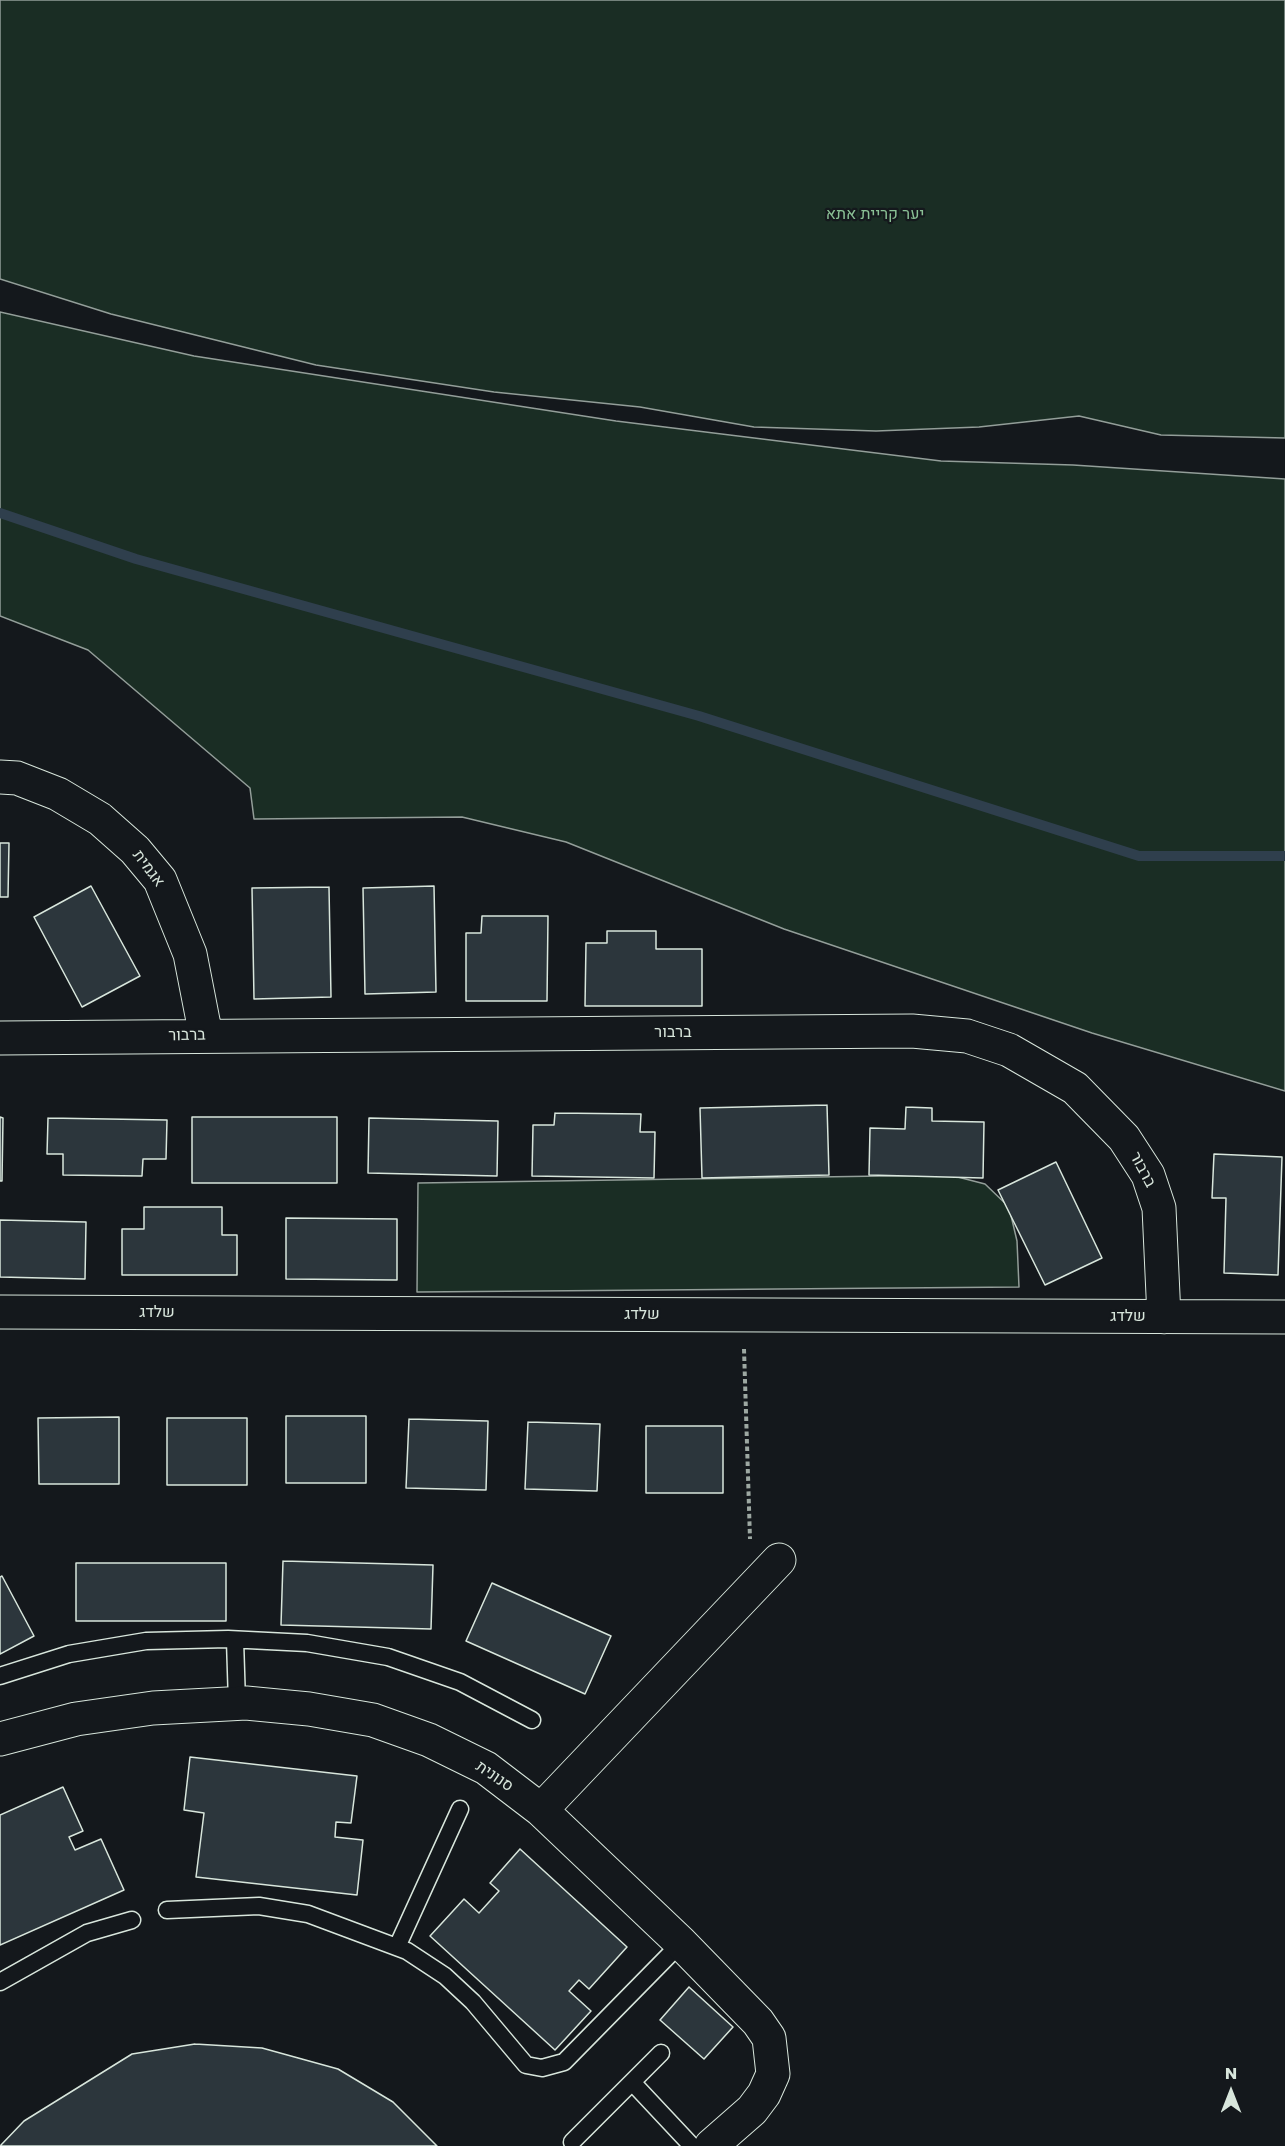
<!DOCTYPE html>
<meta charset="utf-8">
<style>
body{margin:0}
#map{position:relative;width:1285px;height:2146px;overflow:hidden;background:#14181c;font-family:Poppins,sans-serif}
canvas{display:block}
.north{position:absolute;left:1201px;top:2062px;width:60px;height:60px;-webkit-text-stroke:4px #14181c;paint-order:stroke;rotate:0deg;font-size:16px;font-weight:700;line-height:24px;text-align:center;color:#d8e6dc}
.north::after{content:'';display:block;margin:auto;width:21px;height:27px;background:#d8e6dc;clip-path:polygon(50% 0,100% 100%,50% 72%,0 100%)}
</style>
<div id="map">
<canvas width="1285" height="2146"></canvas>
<div class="north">N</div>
</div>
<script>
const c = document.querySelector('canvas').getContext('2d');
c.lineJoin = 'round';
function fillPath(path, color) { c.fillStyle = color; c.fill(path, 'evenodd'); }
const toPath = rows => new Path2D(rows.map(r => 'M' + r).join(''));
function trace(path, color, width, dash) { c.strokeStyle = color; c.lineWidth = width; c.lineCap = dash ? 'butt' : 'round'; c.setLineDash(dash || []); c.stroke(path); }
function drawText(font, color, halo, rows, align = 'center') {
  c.font = font + ' Poppins,Heebo,sans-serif'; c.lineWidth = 4.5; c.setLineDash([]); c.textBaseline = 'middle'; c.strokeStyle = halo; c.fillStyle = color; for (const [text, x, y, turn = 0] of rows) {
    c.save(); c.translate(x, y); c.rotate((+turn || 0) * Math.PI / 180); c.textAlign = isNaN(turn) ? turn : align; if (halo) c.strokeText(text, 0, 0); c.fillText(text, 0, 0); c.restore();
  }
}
const green = toPath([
 [0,0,1285,0,1285,438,1161,435,1079,416,979,427,876,431,754,427,640,407,494,392,316,365,111,314,0,279,0,0],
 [0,312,194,356,616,421,941,461,1073,465,1285,479,1285,1091,1092,1033,784,929,566,842,462,817,254,819,250,788,88,650,0,616,0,312],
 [950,1175,985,1184,1009,1207,1017,1241,1019,1287,417,1292,418,1183,950,1175]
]);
fillPath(green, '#1a2d24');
trace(green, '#939e99', 1.5);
trace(toPath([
 [0,513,136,559,699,716,1139,856,1285,856]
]), '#2f3f4d', 10);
const building = toPath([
 [0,843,9,843,8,897,0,897,0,843],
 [91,886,140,976,82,1007,34,917,91,886],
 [434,886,436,992,365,994,363,888,434,886],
 [329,887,331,997,254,999,252,888,329,887],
 [482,916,548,916,547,1001,466,1001,466,933,481,933,482,916],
 [607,931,656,931,656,949,702,949,702,1006,585,1006,586,943,607,943,607,931],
 [827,1105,829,1175,702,1178,700,1108,827,1105],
 [906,1107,932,1108,932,1121,984,1122,983,1178,869,1175,870,1128,905,1129,906,1107],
 [555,1113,641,1114,640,1132,655,1132,654,1178,532,1176,533,1125,554,1125,555,1113],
 [0,1117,3,1118,2,1181,0,1181,0,1117],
 [192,1117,337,1117,337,1183,192,1183,192,1117],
 [48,1118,167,1120,166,1159,143,1159,142,1176,63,1175,63,1154,47,1154,48,1118],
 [369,1118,498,1121,497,1176,368,1173,369,1118],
 [1214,1154,1282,1157,1278,1275,1224,1273,1226,1198,1212,1198,1214,1154],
 [1056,1162,1102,1258,1045,1285,998,1190,1056,1162],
 [144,1207,222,1207,222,1235,237,1235,237,1275,122,1275,122,1229,144,1229,144,1207],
 [286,1218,397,1219,397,1280,286,1279,286,1218],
 [0,1220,86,1222,85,1279,0,1277,0,1220],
 [286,1416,366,1416,366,1483,286,1483,286,1416],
 [119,1417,119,1484,39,1484,38,1418,119,1417],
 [167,1418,247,1418,247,1485,167,1485,167,1418],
 [409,1419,488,1421,486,1490,406,1488,409,1419],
 [528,1422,600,1424,597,1491,525,1489,528,1422],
 [646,1426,723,1426,723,1493,646,1493,646,1426],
 [283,1561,433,1565,431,1629,281,1625,283,1561],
 [76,1563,226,1563,226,1621,76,1621,76,1563],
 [2,1576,34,1636,0,1654,0,1577,2,1576],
 [492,1583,611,1636,585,1694,466,1641,492,1583],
 [190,1757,357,1776,351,1823,336,1822,335,1837,363,1840,357,1895,196,1877,204,1813,184,1810,190,1757],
 [63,1787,83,1831,69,1837,75,1850,101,1839,124,1890,0,1945,0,1815,63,1787],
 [520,1849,627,1947,589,1989,579,1980,569,1991,591,2011,555,2050,430,1936,464,1899,479,1913,499,1891,490,1883,520,1849],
 [689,1987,733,2027,704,2059,660,2020,689,1987],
 [195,2044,262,2048,338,2069,393,2102,437,2146,0,2146,24,2121,132,2054,195,2044]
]);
fillPath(building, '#2c363c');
trace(building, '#d8e6dc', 1.5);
const service = toPath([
 [235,1640,237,1703],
 [0,1676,69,1654,146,1641,228,1639,307,1643,388,1657,460,1682,532,1720],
 [167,1910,259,1906,308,1914,407,1951,445,1976,473,2002,526,2065,542,2068,564,2062,681,1943],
 [397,1947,460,1809],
 [0,1982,87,1933,132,1920],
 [632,2082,692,2146],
 [572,2142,661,2053]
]);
const minor = toPath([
 [0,777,17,778,58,794,100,819,135,850,160,880,190,954,206,1036],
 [0,1038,912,1031,967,1036,1009,1050,1075,1088,1124,1138,1148,1175,1159,1208,1164,1317],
 [0,1312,1285,1317],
 [0,1739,76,1719,153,1708,246,1703,309,1709,373,1720,429,1740,486,1768,541,1810,681,1943,758,2022,769,2038,773,2074,764,2094,752,2110,711,2146],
 [541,1810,779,1560]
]);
trace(service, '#d8e6dc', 19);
trace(minor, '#d8e6dc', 35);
trace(toPath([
 [744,1349,750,1539]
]), '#9da8a2', 4, [4.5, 3]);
trace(service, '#14181c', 16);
trace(minor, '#14181c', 33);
drawText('16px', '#8ac095', '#14181c', [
 ["יער קריית אתא",875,215]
]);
drawText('16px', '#d8e6dc', '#14181c', [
 ["אגמית",148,869,53],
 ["ברבור",673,1033],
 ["ברבור",187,1036,-1],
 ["ברבור",1142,1170,62],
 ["שלדג",157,1313],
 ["שלדג",642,1315],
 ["שלדג",1128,1317],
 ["סנונית",494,1777,34]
]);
</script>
